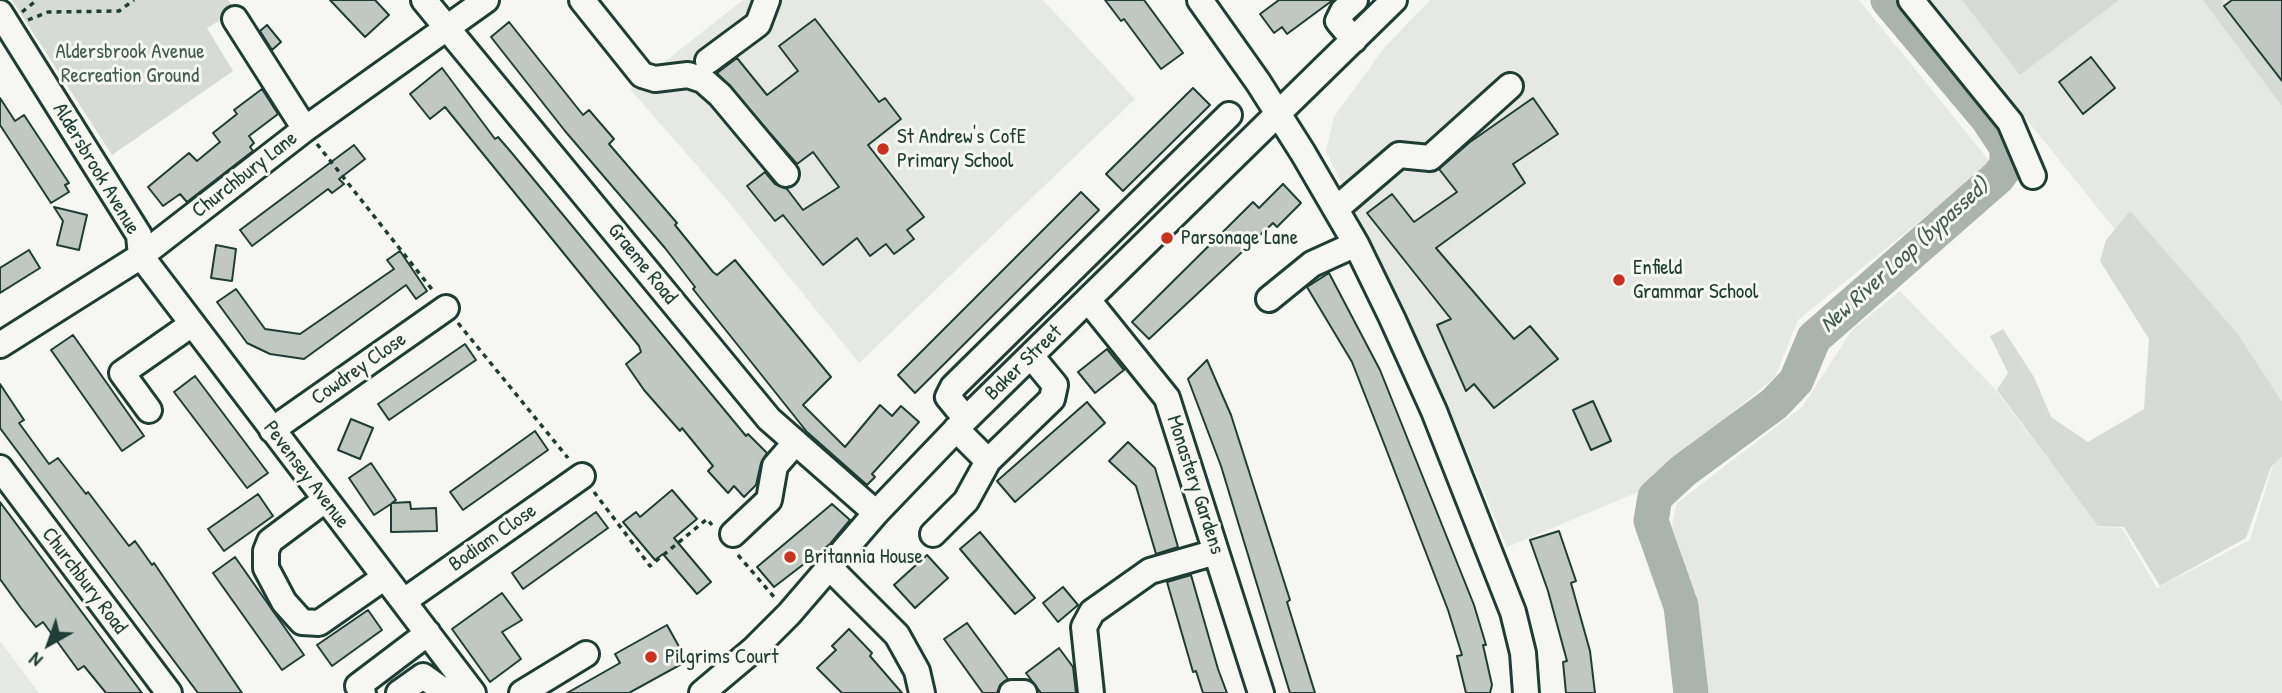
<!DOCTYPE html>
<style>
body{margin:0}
#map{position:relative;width:2282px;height:693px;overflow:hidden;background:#f6f6f2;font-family:"Patrick Hand",sans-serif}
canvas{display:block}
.north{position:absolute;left:14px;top:609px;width:70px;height:70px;-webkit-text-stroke:5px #f6f6f2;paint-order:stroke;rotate:220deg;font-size:19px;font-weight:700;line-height:28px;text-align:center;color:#1f3d34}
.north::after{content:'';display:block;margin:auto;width:24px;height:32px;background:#1f3d34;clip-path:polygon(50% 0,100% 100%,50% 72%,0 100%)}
</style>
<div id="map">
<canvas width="2282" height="693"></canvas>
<div class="north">N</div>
</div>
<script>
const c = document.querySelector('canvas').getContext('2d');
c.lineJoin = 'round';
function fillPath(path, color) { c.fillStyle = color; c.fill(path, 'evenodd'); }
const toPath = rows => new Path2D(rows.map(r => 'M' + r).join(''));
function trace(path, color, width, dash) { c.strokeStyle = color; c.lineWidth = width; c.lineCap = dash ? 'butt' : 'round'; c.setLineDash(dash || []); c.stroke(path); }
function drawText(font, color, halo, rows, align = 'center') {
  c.font = font + ' "Patrick Hand",sans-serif'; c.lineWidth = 6; c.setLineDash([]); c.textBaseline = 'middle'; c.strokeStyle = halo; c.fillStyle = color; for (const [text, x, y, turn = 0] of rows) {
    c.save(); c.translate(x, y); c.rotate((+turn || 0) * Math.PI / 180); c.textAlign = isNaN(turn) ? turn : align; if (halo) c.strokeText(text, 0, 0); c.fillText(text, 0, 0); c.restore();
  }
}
fillPath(toPath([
 [743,0,1043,0,1135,99,859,363,727,200,630,89],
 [1430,0,1859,0,1991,163,1798,320,1775,377,1638,492,1507,547,1440,387,1326,151,1334,117,1384,48],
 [1931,0,2282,0,2282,693,1704,693,1700,614,1672,525,1677,503,1803,406,1852,330,1900,291,1994,388,2099,527,2122,528,2157,588,2250,540,2274,462,2169,297],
 [0,641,39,693,0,693]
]), '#e6e8e4');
fillPath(toPath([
 [12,0,228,0,236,11,207,28,233,71,112,155],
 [1962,0,2119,0,2020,75],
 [2203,0,2221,0,2282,79,2282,106],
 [2130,211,2237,333,2282,402,2282,456,2271,467,2246,538,2160,586,2124,527,2098,526,1997,390,2008,373,1990,336,2003,329,2034,377,2051,417,2088,442,2144,409,2149,339,2100,261,2106,240]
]), '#d6dbd6');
trace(toPath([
 [1691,693,1681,606,1651,521,1655,497,1683,471,1774,404,1796,381,1814,338,1998,177,2007,165,2007,148,1988,119,1888,0]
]), '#aab3ae', 35);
const building = toPath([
 [330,0,375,0,389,15,365,37,330,0],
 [1105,0,1144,0,1183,53,1161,69,1124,19,1121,21,1105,0],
 [1279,0,1333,0,1287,34,1282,27,1274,33,1260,14,1279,0],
 [2232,0,2282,0,2282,81,2224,6,2232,0],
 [815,19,879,102,885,98,901,119,868,145,924,217,907,230,914,239,894,254,886,244,870,256,857,238,823,265,783,215,775,221,747,186,765,172,775,184,787,189,803,210,839,187,813,152,797,164,717,73,737,58,767,95,798,71,779,46,815,19],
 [509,22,583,115,589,110,614,139,609,144,677,223,675,225,713,272,717,275,735,260,831,377,803,405,845,447,880,405,892,416,901,406,919,422,872,474,875,477,867,485,807,432,693,289,695,287,665,248,565,131,491,37,509,22],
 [267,25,281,42,272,50,260,31,267,25],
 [2091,57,2115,88,2083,114,2059,82,2091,57],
 [442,68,495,139,498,137,511,152,746,436,748,434,767,453,761,463,756,485,744,497,734,486,728,493,708,471,713,466,682,428,680,431,644,390,626,364,641,352,639,346,445,107,430,119,410,94,442,68],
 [1193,88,1210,105,1123,191,1106,174,1193,88],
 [262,89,278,114,249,136,254,143,250,147,253,151,187,202,180,194,163,206,148,187,189,153,197,161,220,142,213,133,237,114,234,110,262,89],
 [0,98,15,121,24,115,69,183,65,185,69,192,51,203,0,125,0,98],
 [1533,98,1558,134,1513,164,1525,183,1436,248,1514,339,1530,326,1558,359,1494,408,1474,384,1466,391,1437,325,1451,319,1367,213,1392,194,1414,222,1457,192,1439,169,1470,142,1533,98],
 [354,145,365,159,339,179,344,184,332,193,328,189,252,246,240,230,354,145],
 [1283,184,1301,203,1277,227,1273,223,1149,339,1132,322,1253,202,1259,208,1283,184],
 [1081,192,1099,210,915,393,898,375,1081,192],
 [54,207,87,215,79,250,57,245,63,221,54,207],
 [216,245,236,249,232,281,211,278,216,245],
 [29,250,40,268,0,293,0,268,29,250],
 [400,251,427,291,416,299,406,285,304,359,270,354,247,343,217,302,236,289,265,329,300,334,394,269,387,260,400,251],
 [1329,273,1380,370,1474,605,1486,645,1483,645,1492,685,1490,693,1466,693,1457,656,1462,655,1448,610,1383,441,1352,362,1307,287,1329,273],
 [73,335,144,436,122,451,51,350,73,335],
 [465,344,476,360,389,420,378,404,465,344],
 [1107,349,1124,370,1095,393,1078,372,1107,349],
 [1207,360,1231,415,1290,600,1287,602,1315,693,1290,693,1221,466,1188,379,1207,360],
 [195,376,268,473,247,488,174,392,195,376],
 [0,384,24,420,19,423,49,464,58,458,86,494,88,492,129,546,135,541,152,565,154,563,242,693,198,693,0,428,0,384],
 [1593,401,1611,441,1591,450,1573,410,1593,401],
 [1087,402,1105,423,1015,502,997,481,1087,402],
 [351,419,373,428,360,459,338,450,351,419],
 [535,431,548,450,463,510,450,492,535,431],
 [1128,442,1155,468,1178,547,1156,554,1136,486,1109,461,1128,442],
 [371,463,396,500,392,503,410,502,411,509,436,508,437,531,391,532,391,504,374,515,349,478,371,463],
 [672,490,697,519,674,538,711,582,697,594,663,554,655,560,623,522,636,512,640,517,672,490],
 [258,494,273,516,224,551,208,529,258,494],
 [0,502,142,693,106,693,84,666,78,670,43,622,36,627,21,608,0,579,0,502],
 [832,504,850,520,830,544,774,587,757,567,832,504],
 [596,512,608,528,523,589,512,573,596,512],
 [1559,531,1576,581,1571,583,1590,651,1595,693,1566,693,1563,662,1567,661,1548,591,1530,540,1559,531],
 [980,532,1035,598,1015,614,960,549,980,532],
 [927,555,948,578,915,608,894,585,927,555],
 [235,557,304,655,282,670,213,573,235,557],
 [1191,575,1218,669,1227,693,1203,693,1196,671,1193,672,1167,582,1191,575],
 [1063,587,1078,605,1058,622,1043,603,1063,587],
 [502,593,522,620,502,632,521,659,490,682,452,629,502,593],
 [368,610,382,630,332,666,317,645,368,610],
 [967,623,1008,679,1000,685,997,693,983,693,944,639,967,623],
 [667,625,687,661,629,693,567,693,620,663,615,654,667,625],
 [849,629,872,653,870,656,902,693,842,693,817,668,836,650,832,646,849,629],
 [1059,648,1073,667,1076,693,1041,693,1026,673,1059,648]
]);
fillPath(building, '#c1c8c3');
trace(building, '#1f3d34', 2);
const minor = toPath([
 [424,0,769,419,876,513],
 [582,0,642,75,655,79,688,75,703,80,720,95,786,174],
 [1200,0,1258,82,1303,153,1356,244,1392,318,1434,411,1513,612,1523,653,1526,693],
 [1911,0,2010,122,2033,176],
 [0,13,139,235,141,256,473,693],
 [235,19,305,129],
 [1354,40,1338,21,1343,11,1355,0],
 [708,61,758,24,767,0],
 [1336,209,1399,155,1430,158,1510,86],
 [1269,299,1312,264,1356,244],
 [1088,300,1167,398,1261,693],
 [0,345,141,256,305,129,486,0],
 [149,410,122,373,192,324],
 [966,419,948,397,953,387,1229,115],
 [956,429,988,461],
 [272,430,446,308],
 [0,468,169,693],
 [325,500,270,541,266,551,266,568,284,602,302,622,319,623,385,577],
 [733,534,769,500,775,466,795,443],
 [933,534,966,501,988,461,1052,399,1055,385,1031,356],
 [829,567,897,635,917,671,922,693],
 [404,601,582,476],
 [363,693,358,686,428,633],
 [399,693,423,676,444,691,469,688],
 [522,693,586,654],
 [702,693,753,650,789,614,876,513,966,419,1394,0],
 [1012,693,1024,693],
 [1091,693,1084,627,1092,612,1150,571,1216,552]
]);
trace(minor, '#1f3d34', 30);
trace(toPath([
 [22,12,37,0],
 [28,20,48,12,119,11,134,0],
 [317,144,434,292],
 [458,323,568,458],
 [594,492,650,566,707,519,712,525],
 [738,555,774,597]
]), '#1f3d34', 3.5, [5, 5]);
trace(minor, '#f6f6f2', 24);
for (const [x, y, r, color] of [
 [883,149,7,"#c8321e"],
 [1167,238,7,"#c8321e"],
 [1619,280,7,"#c8321e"],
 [790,557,7,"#c8321e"],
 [651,657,7,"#c8321e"]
]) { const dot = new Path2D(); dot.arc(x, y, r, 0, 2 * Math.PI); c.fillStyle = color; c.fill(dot); trace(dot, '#f6f6f2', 2.5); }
drawText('21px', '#445d54', '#f6f6f2', [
 ["Aldersbrook Avenue",130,52],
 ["Recreation Ground",130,76]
]);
drawText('21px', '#1f3d34', '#f6f6f2', [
 ["St Andrew's CofE",897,137],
 ["Primary School",897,161],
 ["Parsonage Lane",1181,238],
 ["Enfield",1633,268],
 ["Grammar School",1633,292],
 ["Britannia House",804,557],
 ["Pilgrims Court",665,657]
], 'left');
drawText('21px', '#1f3d34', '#f6f6f2', [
 ["Aldersbrook Avenue",96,169,59],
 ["Churchbury Lane",245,175,-38],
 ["Graeme Road",642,264,51],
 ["Baker Street",1024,363,-44],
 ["Cowdrey Close",359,369,-35],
 ["Pevensey Avenue",306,475,53],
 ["Monastery Gardens",1195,485,72],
 ["Bodiam Close",493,538,-35],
 ["Churchbury Road",84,581,53]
]);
drawText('italic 23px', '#425a52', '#f6f6f2', [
 ["New River Loop (bypassed)",1905,256,-42]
]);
</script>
